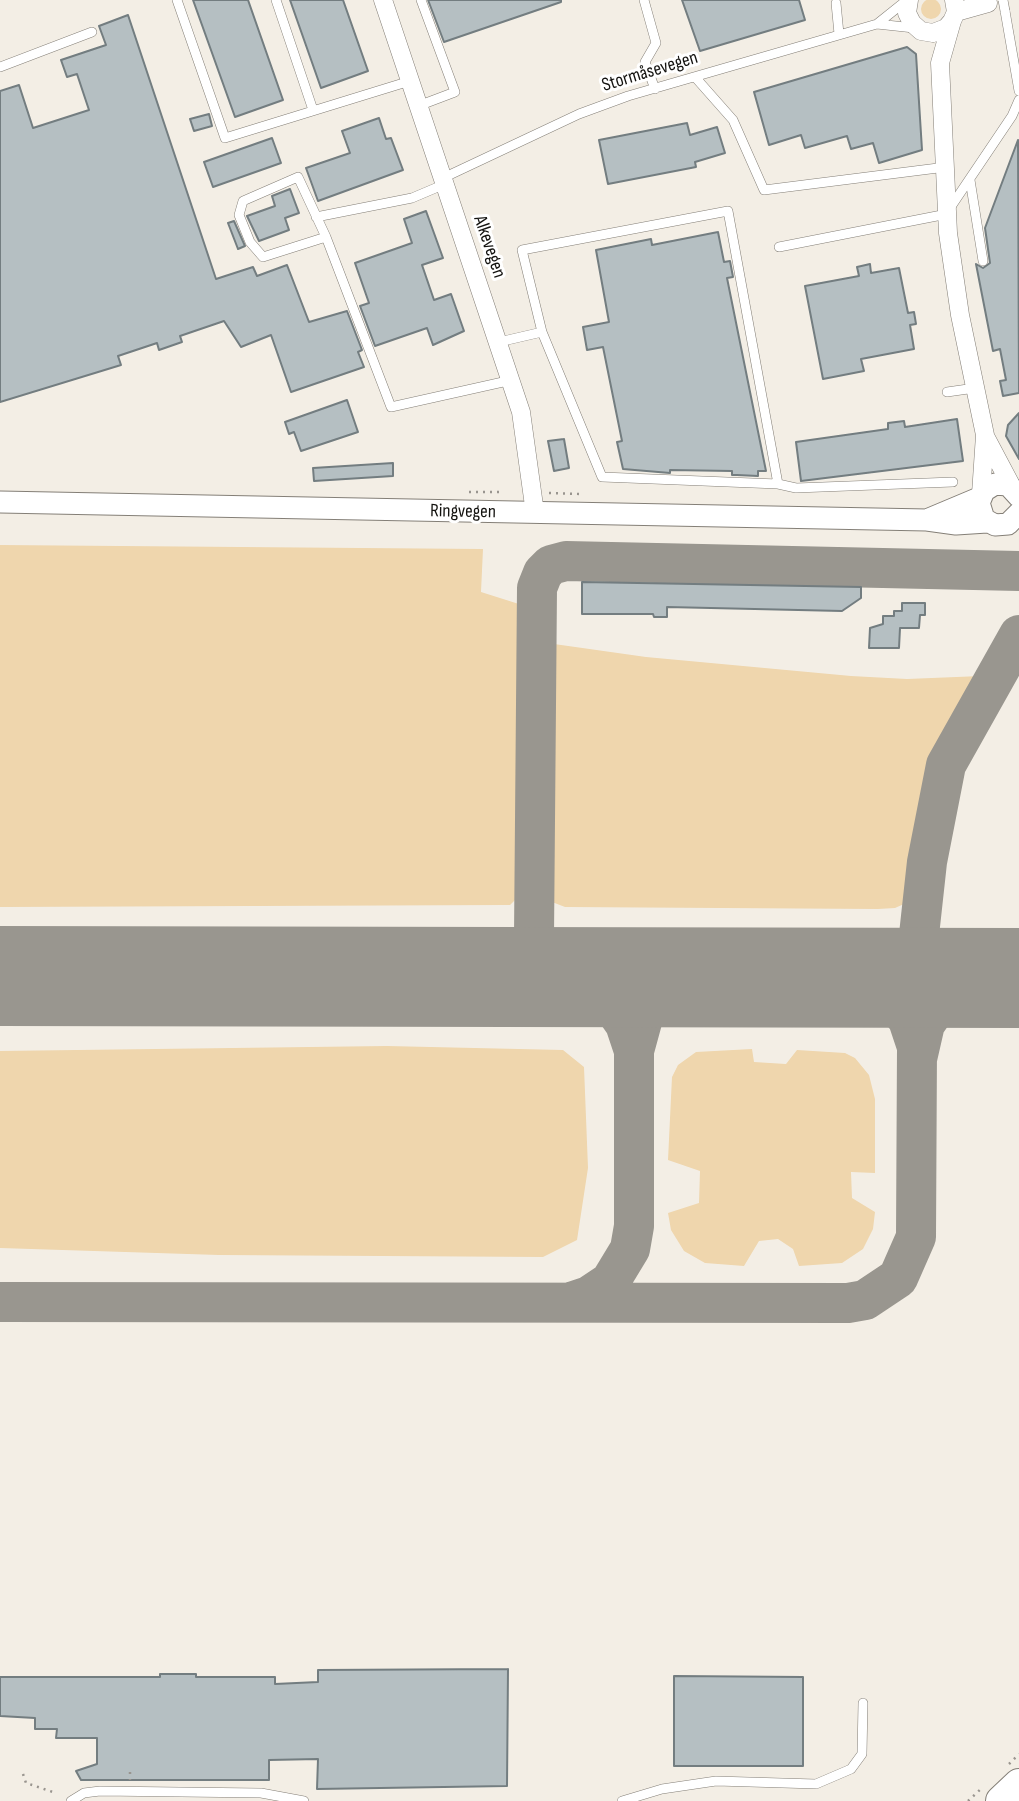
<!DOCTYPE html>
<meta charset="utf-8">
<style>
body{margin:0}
canvas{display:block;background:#f3eee5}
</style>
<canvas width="1019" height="1801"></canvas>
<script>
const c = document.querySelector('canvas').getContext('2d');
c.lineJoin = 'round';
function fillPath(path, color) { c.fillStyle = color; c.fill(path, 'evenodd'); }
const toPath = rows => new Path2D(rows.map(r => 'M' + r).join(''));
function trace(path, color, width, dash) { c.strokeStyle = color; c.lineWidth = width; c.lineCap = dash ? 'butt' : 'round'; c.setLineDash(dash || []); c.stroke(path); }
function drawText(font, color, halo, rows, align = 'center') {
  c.font = font + ' "Sofia Sans Condensed",sans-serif'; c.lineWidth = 6; c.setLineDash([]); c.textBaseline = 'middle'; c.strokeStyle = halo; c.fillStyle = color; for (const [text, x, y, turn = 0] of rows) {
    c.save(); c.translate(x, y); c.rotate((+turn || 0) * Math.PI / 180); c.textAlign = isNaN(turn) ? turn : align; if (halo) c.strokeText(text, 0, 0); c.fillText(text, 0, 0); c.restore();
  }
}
fillPath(toPath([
 '921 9a10 10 0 1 1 20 0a10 10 0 1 1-20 0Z',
 [0,545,483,549,481,592,522,605,520,895,510,905,0,907],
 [547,643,646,657,851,676,907,679,981,676,934,762,925,793,910,893,904,904,895,908,878,909,565,907,552,902,545,888],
 [387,1046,563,1050,584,1067,588,1168,577,1240,543,1257,219,1255,0,1248,0,1051],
 [752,1049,754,1062,786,1064,797,1050,845,1053,855,1058,869,1075,875,1099,875,1173,851,1172,852,1198,875,1212,873,1229,863,1249,842,1263,799,1266,793,1249,778,1239,759,1241,744,1266,705,1263,684,1251,671,1230,668,1213,699,1203,700,1171,668,1160,672,1077,678,1065,696,1052]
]), '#efd6ad');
trace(toPath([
 [491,977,517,967,525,957,534,936,537,588,543,573,551,565,566,561,1019,571],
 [560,977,580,983,606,997,625,1024,634,1051],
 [873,977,903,967,918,944,927,862,946,765,1019,635],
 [917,1059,925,1024,941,1001,966,985,998,978],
 [0,1302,848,1303,865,1300,898,1278,916,1237,917,1047,908,1020,892,999,874,987,847,977],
 [571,1302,589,1296,610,1282,630,1249,634,1226,634,1051,643,1018,664,993,683,982,705,977]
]), '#99968f', 40);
trace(toPath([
 [0,976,1019,978]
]), '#99968f', 100);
const building = toPath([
 [193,0,248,0,283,100,235,117,193,0],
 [290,0,343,0,368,71,321,88,290,0],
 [428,0,561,0,561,2,444,42,428,0],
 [682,0,799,0,805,20,700,51,682,0],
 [128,15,216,279,253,267,257,276,287,265,309,322,347,311,362,350,358,352,364,367,291,392,271,335,241,347,224,321,180,336,182,342,159,350,157,343,118,356,121,365,0,402,0,91,19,85,33,128,89,110,77,74,67,77,61,60,106,45,99,26,128,15],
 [907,47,916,54,922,150,879,163,873,143,851,149,847,136,805,148,801,135,769,145,754,92,907,47],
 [209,114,212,126,194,131,190,119,209,114],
 [379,118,386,139,391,138,403,170,318,201,306,168,350,153,342,131,379,118],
 [687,123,690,135,717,127,725,153,695,162,696,167,608,184,599,140,687,123],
 [272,138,281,163,213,187,204,162,272,138],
 [1018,140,1019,393,1003,396,1000,381,1006,380,1000,349,993,351,976,264,983,268,990,263,985,228,1018,140],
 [290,189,299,213,285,218,289,230,259,241,247,216,275,206,272,196,290,189],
 [426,211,443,258,422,265,434,300,451,294,464,331,433,345,427,328,375,346,360,306,369,303,355,263,412,243,404,219,426,211],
 [234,221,245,246,238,249,228,223,234,221],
 [718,232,724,262,730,261,733,277,727,278,766,471,758,471,758,476,737,475,732,475,732,471,670,470,670,473,623,469,617,442,622,441,603,347,587,350,583,327,609,322,596,250,651,239,652,245,718,232],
 [870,264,871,273,899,268,908,313,914,312,916,324,910,325,914,349,861,359,864,371,823,379,805,286,859,276,857,267,870,264],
 [347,400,358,432,301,451,294,432,289,434,285,422,347,400],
 [1019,413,1019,459,1006,436,1008,425,1019,413],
 [957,419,963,461,801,481,796,442,888,429,888,423,904,421,905,427,957,419],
 [564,439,569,468,554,471,548,441,564,439],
 [393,463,393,476,314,481,313,468,393,463],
 [582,582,861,587,861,598,842,611,667,607,667,617,654,617,653,614,582,614,582,582],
 [902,603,925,603,925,615,920,615,919,628,900,628,899,648,869,648,870,628,883,624,883,616,894,616,894,611,902,611,902,603],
 [508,1669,507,1786,317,1789,318,1759,269,1760,269,1780,81,1780,76,1771,97,1764,97,1738,56,1738,57,1729,35,1729,35,1718,0,1716,0,1677,160,1677,160,1674,196,1674,196,1677,275,1677,275,1684,318,1682,318,1670,508,1669],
 [674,1676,803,1677,803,1766,674,1766,674,1676]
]);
fillPath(building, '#b5bfc2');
trace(building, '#737d80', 2);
const service = toPath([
 [177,0,225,138,410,81],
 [276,0,313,110],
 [644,0,656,43,645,62,655,89],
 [836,3,839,34],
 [1005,11,1019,91],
 [877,24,907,0],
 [0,67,92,32],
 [695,77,733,120,764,190,946,167],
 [418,106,455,92,421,0],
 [443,178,579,114,628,96,877,24,914,28],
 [970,180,983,261],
 [948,211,1012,116,1019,100],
 [316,217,412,198,445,184],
 [326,237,263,257,250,242,239,215,243,201,298,177,326,237,391,407,512,380],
 [779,247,947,214],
 [542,332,522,250,728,211,778,484],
 [499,342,542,332,602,477,778,484,796,488,953,482],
 [947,392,975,388],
 [71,1801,84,1793,100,1791,261,1793,304,1801],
 [622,1801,662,1789,716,1781,816,1784,851,1769,862,1754,863,1703]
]);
const minor = toPath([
 [383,0,521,412,535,513],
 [909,0,907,13,912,23,921,31,933,33,946,28,952,21,956,12,954,0],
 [956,12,988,3],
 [952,21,940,63,948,233,960,315,985,435,981,494],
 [986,438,1012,487]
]);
const tertiary = toPath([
 [1019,497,1008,485,995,484,984,491,979,503,984,519,995,525,1008,524,1019,513],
 [0,502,927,520,956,524,987,522],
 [929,519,979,498]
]);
const trunk = toPath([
 [1001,1801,1019,1784]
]);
trace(service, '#847f77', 10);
trace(minor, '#847f77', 19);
trace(tertiary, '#847f77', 23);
trace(trunk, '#847f77', 32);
trace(toPath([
 [469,492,500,492],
 [549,493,581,494],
 [1009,1764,1019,1754],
 [130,1772,130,1780],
 [23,1774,26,1783,56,1793],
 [968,1801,983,1787]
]), '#99958f', 2.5, [2, 5]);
trace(service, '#fff', 9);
trace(minor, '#fff', 18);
trace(tertiary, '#fff', 21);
trace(trunk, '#fff', 30);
const serviceBridge = toPath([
 [1003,0,1005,11]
]);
trace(serviceBridge, '#847f77', 10, []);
trace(serviceBridge, '#fff', 9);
drawText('19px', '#13120f', '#fff', [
 ["Stormåsevegen",650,72,-17],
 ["Alkevegen",489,247,71],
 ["Ringvegen",463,512,1]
]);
</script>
